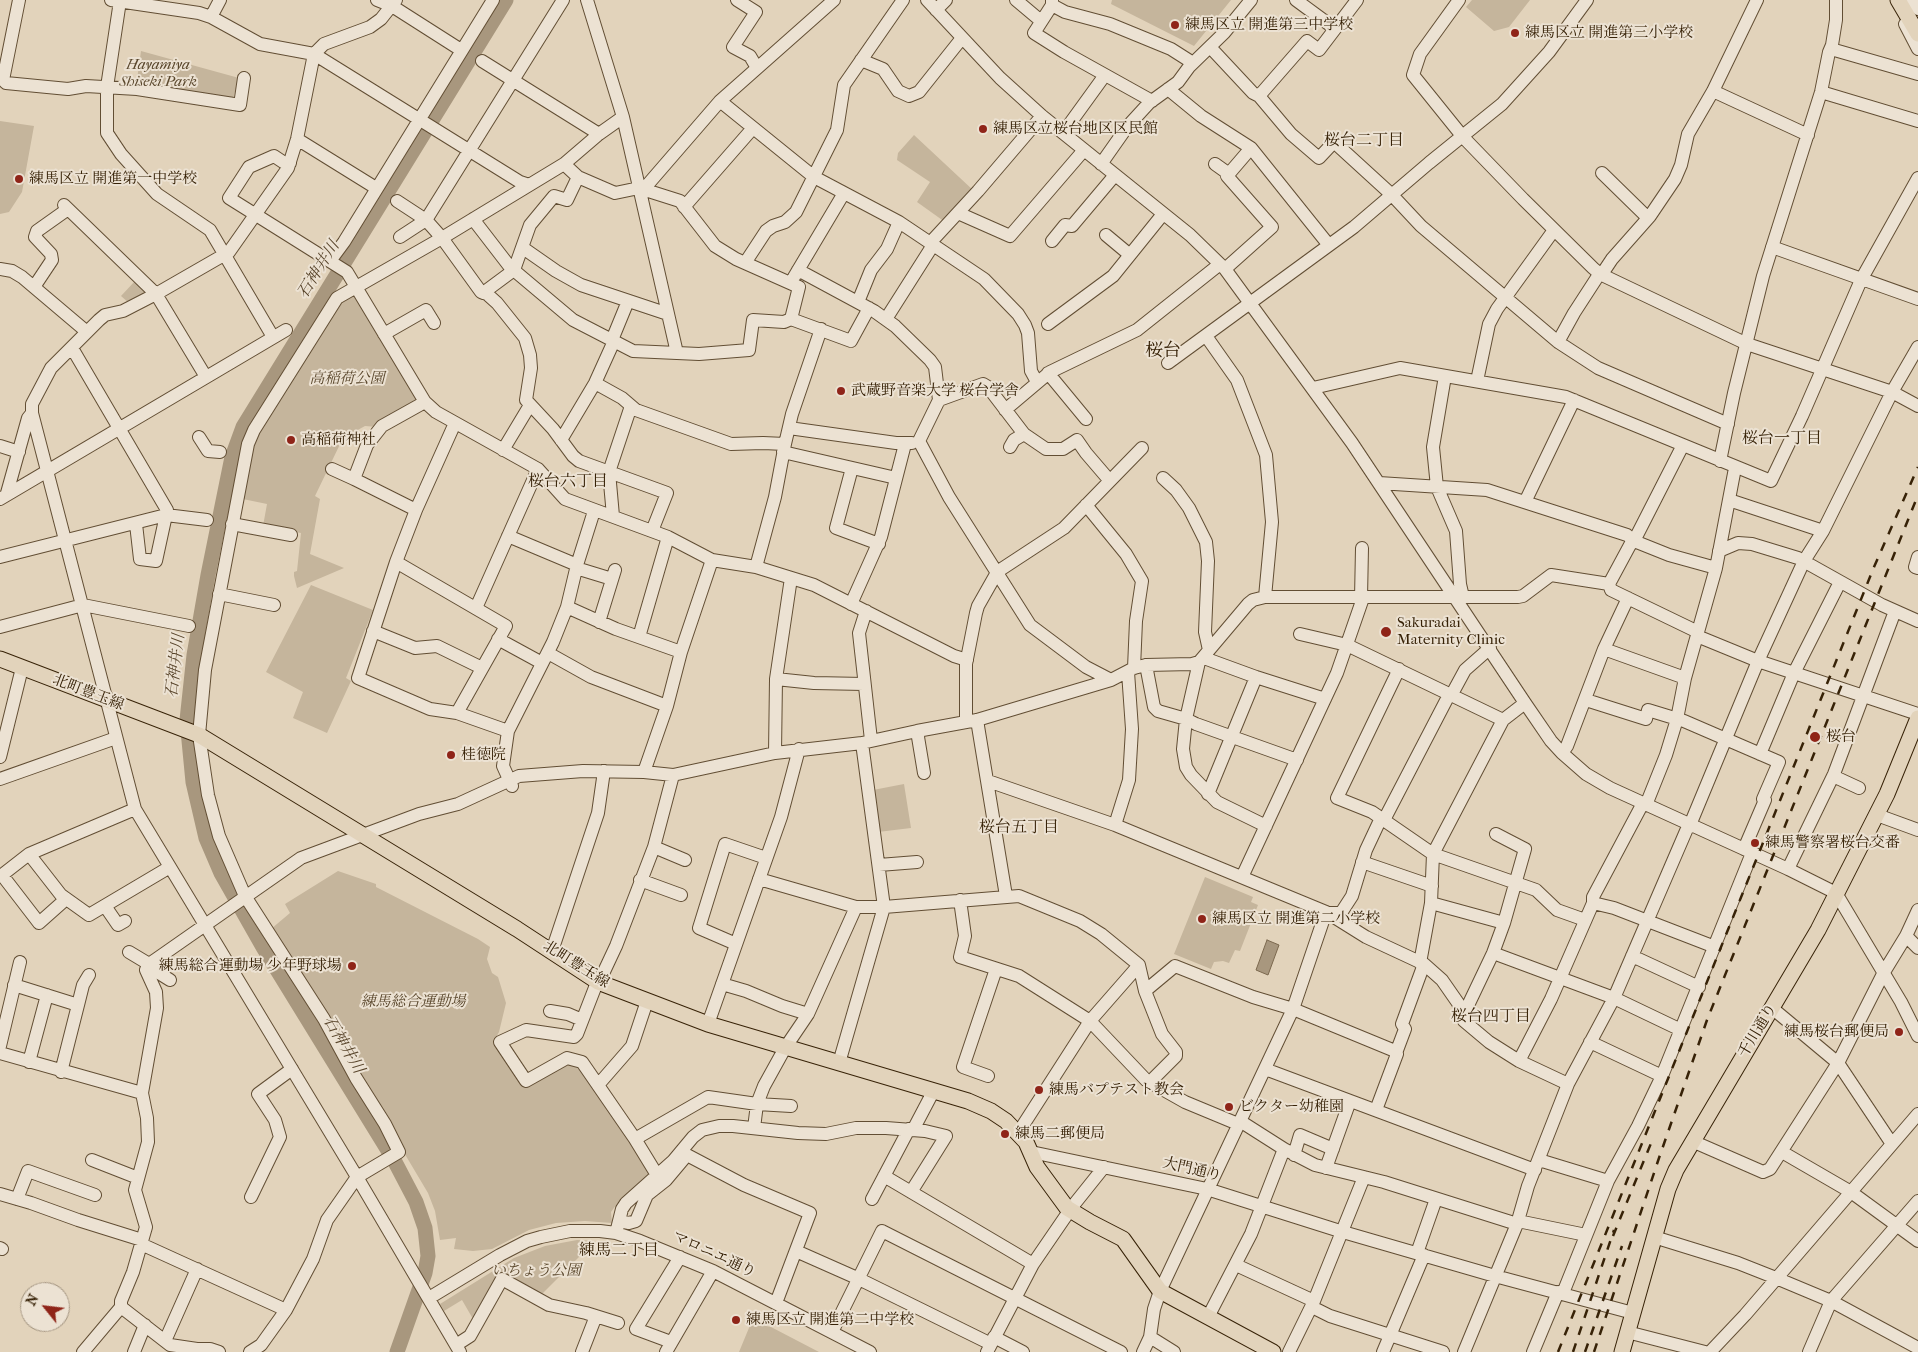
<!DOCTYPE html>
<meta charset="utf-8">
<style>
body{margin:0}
#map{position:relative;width:1918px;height:1352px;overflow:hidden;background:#e2d3bb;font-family:"IM FELL French Canon",serif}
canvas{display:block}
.north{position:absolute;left:20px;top:1282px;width:50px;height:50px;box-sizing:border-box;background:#ece2d3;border:1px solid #a49581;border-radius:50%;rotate:299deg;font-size:14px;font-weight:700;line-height:20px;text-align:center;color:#372207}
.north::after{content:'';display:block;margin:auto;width:18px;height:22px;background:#8f2418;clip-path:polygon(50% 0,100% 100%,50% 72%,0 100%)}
</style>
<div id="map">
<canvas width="1918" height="1352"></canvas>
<div class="north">N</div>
</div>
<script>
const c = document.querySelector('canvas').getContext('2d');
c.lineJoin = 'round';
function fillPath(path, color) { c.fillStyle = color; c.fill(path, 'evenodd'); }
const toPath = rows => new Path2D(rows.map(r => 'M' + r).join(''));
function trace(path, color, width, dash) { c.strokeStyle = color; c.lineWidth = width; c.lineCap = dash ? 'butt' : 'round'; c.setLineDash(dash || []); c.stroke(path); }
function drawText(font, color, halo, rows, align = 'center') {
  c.font = font + ' "IM FELL French Canon","Noto Serif JP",serif'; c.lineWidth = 4; c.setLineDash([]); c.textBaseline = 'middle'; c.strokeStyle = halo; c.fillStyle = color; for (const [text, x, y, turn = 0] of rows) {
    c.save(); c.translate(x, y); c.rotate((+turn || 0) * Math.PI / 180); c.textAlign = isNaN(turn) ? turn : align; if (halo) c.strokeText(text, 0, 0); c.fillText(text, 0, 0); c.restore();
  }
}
fillPath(toPath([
 [1112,0,1231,0,1194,46,1111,4],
 [1472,0,1530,0,1509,27,1494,31,1466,7],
 [141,51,239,78,232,102,136,87],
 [0,121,34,126,22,192,9,212,0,214],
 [914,135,974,191,945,222,917,202,930,182,897,160,898,153],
 [135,281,145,292,144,295,129,303,121,296],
 [355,294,418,400,378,427,365,426,343,438,315,496,320,499,310,554,344,568,297,588,294,576,294,572,297,571,301,533,263,526,267,504,238,498,248,452,333,307],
 [311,585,373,610,346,678,351,681,327,733,293,718,303,692,266,672],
 [904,784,911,828,878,832,873,790],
 [338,871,376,884,376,887,478,939,490,947,487,959,492,973,498,977,506,1003,499,1032,494,1041,523,1085,566,1063,582,1067,650,1173,619,1201,611,1212,612,1223,585,1221,556,1223,529,1230,492,1249,473,1251,454,1249,456,1238,440,1240,435,1211,428,1193,271,929,290,913,285,904],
 [1205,877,1253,897,1251,902,1258,905,1240,951,1235,950,1229,963,1223,961,1214,962,1211,969,1174,954],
 [577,1240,595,1241,539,1297,499,1275,473,1319,462,1300,444,1311,440,1304,514,1258,545,1246],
 [751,1323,771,1327,819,1352,739,1352]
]), '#c5b59c');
const water = toPath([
 [1267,940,1279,945,1268,975,1256,970,1267,940]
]);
fillPath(water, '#a8977e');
trace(water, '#7b684e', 1);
trace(toPath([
 [397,1352,425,1273,428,1256,425,1228,416,1202,394,1160,263,947,221,873,206,838,193,782,187,720,194,655,208,575,232,457,243,427,506,0]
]), '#a8977e', 15);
const minor = toPath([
 [19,0,3,80,6,83,68,89,86,86,137,89,240,105,244,78],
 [111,0,199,13,211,17,260,44,314,54,520,182,529,185],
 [377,0,392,6,461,50],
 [396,0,381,19,370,27,324,44,314,54,297,139,288,168,229,252,156,294,123,311,105,315,99,320,51,368,32,404,32,413,135,809,357,1177,460,1352],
 [563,0,426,220,442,238,481,292,487,294,497,303,525,338,530,355,531,368,526,400,553,429,573,456,579,461,667,493,652,531],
 [587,0,623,117,677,353],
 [737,0,756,12,733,47,750,56,757,68],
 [927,0,1000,78,1042,116,1190,235,1225,269,1352,443,1525,703,1551,741,1562,753,1586,774,1610,788,1788,869,1836,893,1901,1002,1918,1036],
 [1016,0,1041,21],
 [1052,0,1052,5,1065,12,1110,24,1171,49,1193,63],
 [1296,0,1334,28],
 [1459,0,1420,54,1413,75,1463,137,1523,199,1593,268,1600,274,1747,344,1892,392,1918,406],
 [1910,0,1918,9],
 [120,1,107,87,107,133,121,154,157,194,210,230,273,337],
 [1052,5,1034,33,1064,52,1152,101],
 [936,10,946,0],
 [211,17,220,0],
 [1905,24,1918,49],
 [1210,47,1253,93,1259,96,1291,134,1319,158,1334,142,1392,195,1421,226,1558,342,1598,368,1728,424],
 [1831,49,1918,74],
 [861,60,883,69,898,91,909,96,919,92,962,38],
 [482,61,599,134],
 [1168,89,1201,116,1251,148,1328,244],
 [1713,91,1808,135],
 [1821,92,1918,121],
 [1259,96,1307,41,1319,50,1357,0],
 [720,101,814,177,899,222,984,279,1018,314,1025,325,1028,333,1031,371,1037,382],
 [1063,133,1105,75],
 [297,139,376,188],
 [290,163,283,162,274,156,249,167,229,198,347,272,425,402,436,412,538,469,565,499,668,537,712,560,756,567,814,585,954,656,967,660],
 [564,164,578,177,615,193,639,188,680,201,715,246,736,259,799,287,791,319,851,341,869,308],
 [1101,164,1127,127,1149,103,1178,82,1189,67,1224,33,1251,0],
 [1215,164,1229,174],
 [1602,173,1648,218],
 [643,190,720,101,834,0],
 [397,201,426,220,400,237],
 [64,205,156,294,206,377],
 [684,207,753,128],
 [958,213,1010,236,1084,150],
 [473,219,510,267,573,320,633,351,699,354,749,350,753,320,784,322,791,319],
 [1106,235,1130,255],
 [1052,241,1065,225,1072,226,1115,175],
 [930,243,978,191,1042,116],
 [1772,247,1918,299],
 [523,248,556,271,581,285,668,314],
 [330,261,344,242,493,0],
 [745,263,766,231,773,226,785,222,796,212,837,130,844,85,903,0],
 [0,269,12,271,22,277,87,332],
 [1225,269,1272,227,1227,176,1251,148],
 [798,270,874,311,895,326,930,360,935,367,939,400,919,441,949,497,1030,625,1086,667,1111,680],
 [794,277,844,193],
 [34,287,52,260,51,254,35,237,37,231,68,209],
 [483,293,514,270,530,225,554,196,567,200,578,177],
 [858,302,871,270,887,249,899,222],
 [886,319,933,245],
 [1048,324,1113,276,1163,214],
 [384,334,426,310,434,323],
 [1206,336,1237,380,1266,455,1272,522,1265,597],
 [612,340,628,301],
 [1558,342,1574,313,1598,276,1604,271,1612,259,1650,216,1675,179,1681,165,1688,134,1713,91,1757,0],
 [72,348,167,510,166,515,207,520],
 [1168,363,1354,227,1429,163,1502,104,1549,52,1587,0],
 [1048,373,1086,419],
 [1445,376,1433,447,1437,487,1456,531,1460,584,1463,597],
 [1477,381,1489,324,1497,309,1554,230],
 [595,383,622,398,636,410,731,444,763,443,785,444],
 [1313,388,1400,368,1566,397,1771,481,1802,416,1861,280,1918,178],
 [939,400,983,384,988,387,1024,434,1046,449,1063,449,1077,440,1086,453,1110,481],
 [1005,410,1050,372,1137,330,1220,264],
 [455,423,416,510,396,562,358,678,430,709,457,713,508,731],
 [789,428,896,443,912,443],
 [199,437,208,451,220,452],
 [561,440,595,383,614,341],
 [0,446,19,452],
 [1010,447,1014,440,1024,434],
 [503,450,530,405],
 [783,452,896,478],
 [1720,461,1734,393,1763,276,1821,92,1829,52,1832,45,1836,20,1836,0],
 [852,468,836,528,879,544],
 [332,469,354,479],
 [1163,478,1176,490,1189,508,1206,542,1208,561,1205,632,1209,650],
 [1379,483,1487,490,1627,535,1634,541,1669,555,1716,568],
 [7,493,28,418,32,413],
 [0,499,286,330],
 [1729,500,1823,531],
 [1525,502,1574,400],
 [1086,505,1126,554,1142,581,1136,621,1134,668],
 [416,510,354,479,367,445,382,426,425,402],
 [613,516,609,472,631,406],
 [232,524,291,535],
 [508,536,577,565],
 [1719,551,1738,543,1752,544,1798,558,1882,605,1918,621],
 [0,557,166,515,156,561,140,559,136,524],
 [1918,557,1915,567,1918,568],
 [396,562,506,626,457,713],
 [756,567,775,497,785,444,792,414,821,329],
 [576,568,612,579],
 [1609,584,1630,545,1634,541,1683,445],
 [1609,584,1611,590,1698,632],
 [219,594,274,605],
 [1361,598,1362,548],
 [851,604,881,537,905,444],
 [567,607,616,629,681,652],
 [476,608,538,469],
 [866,611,859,633,871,740],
 [599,622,615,570],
 [0,627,83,605,189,626],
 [373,631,415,648,437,646,482,668],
 [1300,634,1347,645,1503,720],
 [1697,636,1758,661,1918,714],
 [639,637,668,537],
 [498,639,542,663],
 [1604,649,1685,678],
 [548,653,591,677,667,706],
 [1204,658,1256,677,1325,699],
 [1199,662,1186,719,1183,749,1186,767,1191,775,1217,802,1266,826],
 [1146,665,1154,707,1158,711,1186,719,1196,724,1297,760],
 [1399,669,1337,798,1372,812,1433,854,1536,890,1557,910,1585,920],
 [776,679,814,683,864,684],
 [1452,694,1465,670,1490,648],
 [1586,700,1646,719,1648,710,1684,721,1779,762,1763,799],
 [977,720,1006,896],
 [966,722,966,664,976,613,978,606,995,576,1000,570,1064,528,1142,448],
 [917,731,924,773],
 [775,753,776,679,791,578],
 [1562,753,1567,746,1604,649,1628,598],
 [1760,754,1794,673,1840,582],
 [0,757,22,668],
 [644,772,667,706,681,652,712,560],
 [1833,776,1859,788],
 [0,779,116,738],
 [988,781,1115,825,1326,912,1366,937,1424,964,1442,980,1458,1003,1464,1021,1489,1042,1519,1061,1568,1084],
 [512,786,503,766,508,731,553,642,567,607,577,565,594,511],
 [1208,794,1256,677],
 [1646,805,1666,755,1677,719,1685,678,1716,568,1735,468],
 [1877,815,1918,830],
 [1384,820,1450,693],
 [1115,825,1129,780,1132,729,1128,672],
 [1690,825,1758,661,1804,561,1823,531,1892,392,1918,347],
 [654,847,685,860],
 [1744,849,1765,800],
 [29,854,61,895,89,915,170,867],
 [1362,862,1432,886],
 [879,865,917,862],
 [1788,869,1834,774,1895,611],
 [1242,877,1337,673,1363,598],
 [759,879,856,907,884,907,1019,896,1080,921,1101,934,1139,965,1145,991,1162,1034,1176,1052,1176,1056,1150,1082],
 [640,880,681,895],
 [66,899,39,923,2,875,29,854,135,809],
 [960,900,965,936,960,957,1019,976,1090,1021,1146,1080,1185,1102,1238,1124],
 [1431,903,1504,923],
 [1593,903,1593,897,1643,803],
 [105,906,118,925,125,921],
 [1328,913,1341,913,1352,896,1366,850,1381,818],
 [1906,936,1918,948],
 [736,944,699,928,725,844,766,858],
 [552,951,598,813,604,771],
 [129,952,149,964],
 [1493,953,1614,998,1681,1030],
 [1632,956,1699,987],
 [155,960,154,970,170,980],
 [1420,963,1431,903,1433,854,1503,720,1525,703],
 [722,984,746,991,782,1006,808,1014],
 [14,985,78,1005,61,1072],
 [1145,991,1175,966,1253,997,1293,1009,1395,1051,1397,1054,1376,1110],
 [78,1005,83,985,89,975],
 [1772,1008,1838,1063,1892,1144],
 [550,1011,568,1014,582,1020],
 [1463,1016,1493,953,1504,923,1525,849,1496,834],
 [708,1024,781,817,799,749],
 [1590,1042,1662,1076],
 [0,1046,20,962],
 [0,1053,142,1093],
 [1396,1053,1405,1029,1402,1024,1424,964],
 [1519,1061,1551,999,1593,903,1614,908,1715,947],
 [29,1062,47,995],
 [839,1063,884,907,862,743],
 [1265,1069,1535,1170],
 [988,1076,963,1067,996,969],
 [598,1085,632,1046,647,1001],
 [1240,1121,1284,1149,1315,1165,1384,1182,1517,1224],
 [754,1128,757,1104,764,1086,785,1048,808,1014,856,907],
 [913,1130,933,1092],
 [1018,1133,1090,1021,1139,965],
 [635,1139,708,1097,757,1104,791,1106],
 [1692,1141,1763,1172,1770,1169,1838,1063,1884,972,1906,936,1918,910],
 [1782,1152,1851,1192,1918,1241],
 [1031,1154,1036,1153,1207,1189,1343,1232,1495,1276,1633,1313],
 [1294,1155,1300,1135,1333,1149],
 [92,1160,138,1178],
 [1539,1160,1608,1181],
 [1326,1168,1350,1101],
 [657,1175,635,1139,582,1062,567,1058,526,1081,500,1042,526,1030,574,1037,577,1034,596,985,601,978,616,946,654,847,673,775],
 [884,1176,1033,1264],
 [0,1194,31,1203,78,1220,142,1240],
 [251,1197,280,1137,275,1120,258,1094,292,1069],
 [17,1199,28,1171,95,1195],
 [872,1199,909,1129],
 [619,1221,629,1223,636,1221,647,1195,666,1180,687,1155,744,1185,810,1213,776,1303],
 [1518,1221,1586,1235],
 [616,1233,622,1209,626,1203,673,1161,693,1137,702,1130,719,1126,733,1126,798,1133,826,1134,856,1128,886,1128,925,1131,946,1136,911,1192],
 [1654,1237,1738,1263,1776,1278,1831,1301,1918,1348],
 [141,1244,286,1310],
 [0,1248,2,1249],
 [796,1251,857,1278,991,1344],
 [1417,1253,1436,1199],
 [1236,1265,1314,1301],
 [1563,1293,1608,1181,1638,1126,1662,1076,1752,853],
 [429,1298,500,1255,527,1241,541,1237,570,1231,600,1231,616,1233,640,1241,713,1271,870,1352],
 [121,1307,170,1345,197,1349,210,1349,219,1352],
 [1312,1307,1330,1316,1443,1352],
 [1208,1317,1251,1234,1284,1149],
 [832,1332,882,1231,1121,1352],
 [1627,1332,1705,1352],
 [994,1337,1023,1352],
 [1150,1337,1174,1352],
 [165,1341,197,1269],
 [671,1342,636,1329,680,1257],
 [456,1345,470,1336,502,1279,549,1305,586,1313,618,1323],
 [83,1352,121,1307,121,1301,133,1272,146,1227,135,1190,148,1142,147,1118,142,1093,157,1008,156,992,146,970,149,964,155,960,301,858,419,814,458,804,519,776,583,771,644,772,673,775,775,753,862,743,917,731,977,720,1111,680,1134,668,1146,665,1192,664,1199,662,1248,604,1253,600,1265,597,1518,597,1523,596,1551,575,1609,584],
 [134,1352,145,1325],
 [250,1352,261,1345,286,1310,313,1259,327,1220,357,1177,399,1152,385,1124,356,1078,324,1019,245,896,219,836,208,795,199,735,205,670,248,444,254,430,337,298,442,238,564,164,599,134,623,117],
 [582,1352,596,1316],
 [666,1352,713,1271],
 [987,1352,1033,1264,1072,1207,1104,1167],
 [1143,1352,1150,1337,1154,1309,1160,1291,1293,1009,1326,912],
 [1289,1352,1314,1301,1364,1177],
 [1383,1352,1424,1255],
 [1464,1352,1517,1224,1528,1186,1568,1084,1614,998,1689,824],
 [1533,1352,1558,1292],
 [1710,1352,1745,1315,1918,1114],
 [1809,1352,1831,1301,1918,1201]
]);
const major = toPath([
 [1898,0,1918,34],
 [0,659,199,735,517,929,598,982,708,1024,968,1101,991,1111,1006,1121,1026,1142,1037,1167,1067,1208,1090,1222,1123,1239,1160,1291,1273,1352],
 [1622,1352,1668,1189,1676,1170,1818,930,1887,794,1918,718]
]);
trace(minor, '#624e34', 14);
trace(major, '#372207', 17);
trace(minor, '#ece2d3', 12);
trace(major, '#e2d3bb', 15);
trace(toPath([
 [1613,1236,1654,1136],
 [1558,1352,1874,567,1918,467],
 [1573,1352,1614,1230],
 [1585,1352,1622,1246],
 [1594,1352,1659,1158,1707,1020,1918,495]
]), '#372207', 2.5, [9, 9]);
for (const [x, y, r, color] of [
 [1175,25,5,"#8f2418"],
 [1515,33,5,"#8f2418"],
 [983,129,5,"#8f2418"],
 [19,179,5,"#8f2418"],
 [841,391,5,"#8f2418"],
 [291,440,5,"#8f2418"],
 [1386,632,6,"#8f2418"],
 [1815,737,6,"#8f2418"],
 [451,755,5,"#8f2418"],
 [1755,843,5,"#8f2418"],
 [1202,919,5,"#8f2418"],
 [352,966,5,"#8f2418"],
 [1899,1032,5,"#8f2418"],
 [1039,1090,5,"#8f2418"],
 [1229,1107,5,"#8f2418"],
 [1005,1134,5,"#8f2418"],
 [736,1320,5,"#8f2418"]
]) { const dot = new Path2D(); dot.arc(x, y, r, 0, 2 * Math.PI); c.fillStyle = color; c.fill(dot); trace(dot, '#ece2d3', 2); }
drawText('15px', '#372207', '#ece2d3', [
 ["練馬区立 開進第三中学校",1185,25],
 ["練馬区立 開進第三小学校",1525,33],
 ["練馬区立桜台地区区民館",993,129],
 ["練馬区立 開進第一中学校",29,179],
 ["武蔵野音楽大学 桜台学舎",851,391],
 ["高稲荷神社",301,440],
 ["Sakuradai",1397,623],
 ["Maternity Clinic",1397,640],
 ["桜台",1826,737],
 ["桂徳院",461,755],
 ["練馬警察署桜台交番",1765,843],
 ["練馬区立 開進第二小学校",1212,919],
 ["練馬総合運動場 少年野球場",342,966,"right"],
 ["練馬桜台郵便局",1889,1032,"right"],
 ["練馬バプテスト教会",1049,1090],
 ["ビクター幼稚園",1239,1107],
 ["練馬二郵便局",1015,1134],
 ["練馬区立 開進第二中学校",746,1320]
], 'left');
drawText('italic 15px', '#5a472c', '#ece2d3', [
 ["Hayamiya",158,65],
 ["Shiseki Park",158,82],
 ["高稲荷公園",347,379],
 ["練馬総合運動場",413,1002],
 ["いちょう公園",536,1271]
]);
drawText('15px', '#372207', '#ece2d3', [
 ["北町豊玉線",88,693,21],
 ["北町豊玉線",576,965,32],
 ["千川通り",1758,1031,-59],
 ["大門通り",1192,1170,13],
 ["マロニエ通り",714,1255,25]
]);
drawText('16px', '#372207', '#ece2d3', [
 ["桜台二丁目",1364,141],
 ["桜台一丁目",1782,439],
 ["桜台六丁目",568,482],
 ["桜台五丁目",1019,828],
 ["桜台四丁目",1491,1017],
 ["練馬二丁目",619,1251]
]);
drawText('italic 16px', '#59452b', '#ece2d3', [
 ["石神井川",319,270,-58],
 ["石神井川",176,666,-83],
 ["石神井川",343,1045,59]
]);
drawText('18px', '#372207', '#ece2d3', [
 ["桜台",1163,352]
]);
</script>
